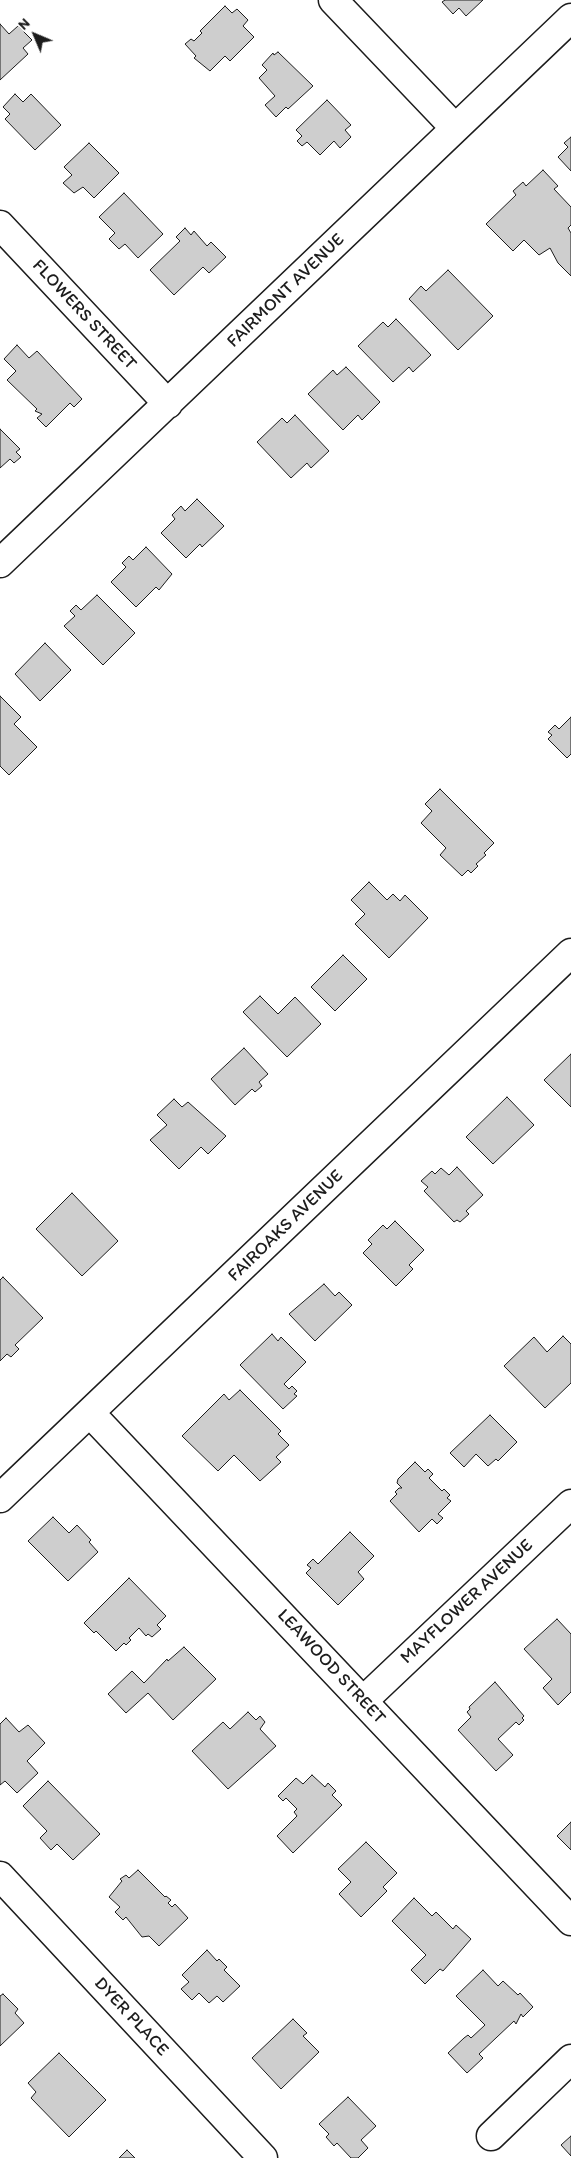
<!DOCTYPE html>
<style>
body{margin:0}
#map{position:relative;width:571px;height:2158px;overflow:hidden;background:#fff;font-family:Itim,sans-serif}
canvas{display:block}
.north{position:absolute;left:10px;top:10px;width:50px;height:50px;-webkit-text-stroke:4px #fff;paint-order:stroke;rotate:315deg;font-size:14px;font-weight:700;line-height:20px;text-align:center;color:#1c1c1c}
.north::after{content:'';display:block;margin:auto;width:18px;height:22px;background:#1c1c1c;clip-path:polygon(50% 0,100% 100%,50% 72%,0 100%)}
</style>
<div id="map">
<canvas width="571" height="2158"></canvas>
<div class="north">N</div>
</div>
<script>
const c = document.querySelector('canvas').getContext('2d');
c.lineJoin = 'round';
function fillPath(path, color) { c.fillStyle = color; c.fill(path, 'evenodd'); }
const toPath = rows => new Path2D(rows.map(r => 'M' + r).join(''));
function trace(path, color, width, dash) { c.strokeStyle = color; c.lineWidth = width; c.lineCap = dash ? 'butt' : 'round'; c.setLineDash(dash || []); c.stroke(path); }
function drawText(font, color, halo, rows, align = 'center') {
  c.font = font + ' Itim,sans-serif'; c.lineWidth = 5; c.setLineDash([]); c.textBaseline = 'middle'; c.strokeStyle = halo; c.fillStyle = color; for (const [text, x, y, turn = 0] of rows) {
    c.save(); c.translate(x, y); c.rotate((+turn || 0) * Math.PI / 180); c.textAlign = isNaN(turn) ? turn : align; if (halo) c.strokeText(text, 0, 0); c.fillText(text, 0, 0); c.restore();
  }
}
const building = toPath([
 [445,0,483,0,466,16,459,8,453,14,442,2,445,0],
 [225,6,232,13,237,9,248,20,243,26,254,37,230,61,225,56,210,71,194,58,196,56,185,44,191,39,194,41,202,33,200,31,225,6],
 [0,24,9,34,18,26,32,40,23,48,28,54,0,80,0,24],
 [278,52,313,86,288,109,286,107,276,117,265,105,275,96,259,78,267,70,262,65,273,53,274,55,278,52],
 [15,94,23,102,31,94,61,125,35,150,5,119,10,114,3,107,15,94],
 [327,100,351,125,345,130,351,137,340,148,334,141,320,155,307,142,302,146,297,141,302,136,296,130,327,100],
 [571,137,571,171,558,157,568,147,564,143,571,137],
 [89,143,119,173,94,198,83,187,74,193,63,183,72,175,64,167,89,143],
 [543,170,558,186,554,189,571,207,571,225,568,228,571,233,571,276,558,263,550,248,539,255,524,240,513,251,486,224,516,195,513,191,523,182,526,186,543,170],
 [124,193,163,234,138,258,125,244,119,249,109,239,115,233,99,217,124,193],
 [185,228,191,235,194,231,207,246,211,242,226,257,209,273,203,267,174,295,150,270,180,241,176,237,185,228],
 [448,270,493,316,458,350,409,299,421,286,426,291,448,270],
 [396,319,431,355,413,372,409,367,393,382,358,346,383,322,388,327,396,319],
 [17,345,29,358,37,351,82,399,74,407,70,403,46,427,37,418,42,414,35,411,37,409,7,380,16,371,4,359,17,345],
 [346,367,380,402,362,420,358,415,343,430,308,394,333,370,337,375,346,367],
 [295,415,329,451,311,468,307,463,291,478,257,442,282,418,287,423,295,415],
 [0,429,20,449,16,452,21,457,14,463,10,459,0,468,0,429],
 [197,499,224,526,202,547,200,544,186,558,161,533,175,519,172,515,181,506,185,511,197,499],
 [146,547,172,574,159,590,156,587,136,607,111,582,126,567,122,563,129,556,133,560,146,547],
 [97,595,135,633,103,665,64,626,75,616,70,611,76,605,81,610,97,595],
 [45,643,71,670,40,701,15,674,45,643],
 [0,696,21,717,14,724,37,747,9,775,0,766,0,696],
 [571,717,571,754,567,758,548,739,552,735,548,732,555,725,559,729,571,717],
 [440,789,494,843,484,853,486,855,476,864,478,866,471,873,468,870,462,876,440,855,446,848,421,823,432,811,425,804,440,789],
 [369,882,387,900,393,894,400,901,405,895,428,918,389,958,355,924,365,914,351,900,369,882],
 [343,955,367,979,335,1011,311,987,343,955],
 [260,996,278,1014,295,997,321,1024,287,1057,243,1012,260,996],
 [244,1048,268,1074,259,1082,262,1086,255,1092,252,1089,235,1105,211,1079,244,1048],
 [571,1054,571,1107,544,1080,571,1054],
 [507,1097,534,1125,493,1164,466,1137,507,1097],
 [174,1099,182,1107,188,1102,226,1136,208,1154,201,1147,179,1169,150,1140,167,1125,157,1115,174,1099],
 [457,1167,483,1195,466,1211,469,1214,460,1222,457,1220,454,1222,424,1191,428,1187,421,1181,432,1171,435,1174,441,1168,449,1175,457,1167],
 [72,1193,118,1241,82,1276,36,1229,72,1193],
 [395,1221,424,1250,409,1265,413,1269,396,1286,363,1253,372,1244,368,1240,383,1225,387,1229,395,1221],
 [3,1277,43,1318,15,1345,19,1349,11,1357,7,1354,0,1361,0,1280,3,1277],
 [324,1284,335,1296,339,1292,352,1305,315,1341,289,1314,324,1284],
 [272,1334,278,1341,281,1337,306,1362,284,1384,289,1389,292,1386,297,1391,294,1394,297,1396,283,1409,240,1365,272,1334],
 [563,1336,571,1344,571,1383,545,1408,504,1366,534,1337,547,1352,563,1336],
 [240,1390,281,1431,278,1434,289,1445,276,1457,281,1462,260,1481,234,1455,218,1471,182,1436,224,1394,229,1400,240,1390],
 [490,1415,517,1442,498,1461,496,1459,488,1466,476,1454,464,1467,450,1453,490,1415],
 [415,1462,425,1472,428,1469,433,1474,429,1478,442,1491,444,1489,450,1495,447,1498,451,1501,438,1514,443,1518,437,1524,432,1519,419,1532,390,1501,397,1494,395,1492,399,1488,402,1488,397,1483,398,1479,415,1462],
 [53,1517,69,1533,77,1525,91,1540,89,1542,98,1552,68,1581,28,1541,53,1517],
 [350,1532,374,1556,358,1572,364,1579,338,1605,306,1573,311,1568,307,1565,313,1559,318,1564,350,1532],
 [129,1578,166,1616,157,1625,161,1629,152,1637,148,1634,146,1636,139,1628,129,1638,131,1640,126,1645,124,1643,116,1651,96,1631,94,1633,84,1623,129,1578],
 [557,1619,571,1634,571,1692,558,1705,543,1688,552,1679,524,1649,557,1619],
 [184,1647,216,1679,173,1720,148,1693,126,1713,108,1694,132,1671,144,1683,167,1659,168,1661,184,1647],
 [495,1682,524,1716,522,1718,524,1720,519,1725,516,1722,498,1739,513,1755,496,1771,458,1730,471,1717,467,1712,470,1709,469,1707,495,1682],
 [248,1712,256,1720,260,1716,265,1722,260,1729,276,1746,228,1789,192,1751,223,1722,230,1729,248,1712],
 [6,1718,19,1732,28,1725,45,1743,27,1761,38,1773,17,1793,5,1781,0,1785,0,1724,6,1718],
 [312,1775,325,1787,328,1783,336,1791,332,1795,342,1805,293,1853,277,1836,297,1816,294,1812,297,1809,286,1798,283,1801,278,1796,296,1778,303,1784,312,1775],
 [48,1781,100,1834,73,1860,57,1844,51,1850,40,1838,47,1831,23,1806,48,1781],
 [571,1822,571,1850,557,1836,571,1822],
 [366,1842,397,1873,383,1887,387,1891,361,1917,339,1894,351,1882,338,1869,366,1842],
 [138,1870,165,1897,166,1896,171,1900,168,1903,172,1907,175,1904,188,1918,159,1946,149,1936,142,1937,126,1917,123,1920,115,1912,120,1907,109,1897,122,1881,120,1879,126,1875,129,1878,138,1870],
 [414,1898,432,1916,436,1912,453,1929,456,1925,471,1939,443,1971,440,1969,425,1984,411,1970,426,1955,392,1921,414,1898],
 [207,1950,217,1961,219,1959,227,1967,224,1970,240,1986,223,2002,217,1996,209,2003,199,1993,192,2000,181,1989,189,1982,182,1975,207,1950],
 [483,1970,498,1986,503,1981,518,1995,520,1993,533,2007,523,2017,521,2014,516,2024,514,2021,479,2054,483,2058,467,2073,448,2053,464,2038,468,2035,471,2038,485,2025,456,1996,483,1970],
 [3,1994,18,2009,15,2013,24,2023,0,2046,0,1996,3,1994],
 [293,2019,307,2033,303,2036,319,2052,281,2089,252,2058,293,2019],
 [59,2053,106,2100,69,2137,31,2098,36,2092,28,2083,59,2053],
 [348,2097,376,2126,361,2140,368,2148,358,2158,351,2158,337,2143,334,2146,326,2137,329,2134,319,2124,348,2097],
 [571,2136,571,2156,561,2145,571,2136],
 [127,2150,135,2158,119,2158,127,2150]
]);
fillPath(building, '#cecece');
trace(building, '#1c1c1c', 1);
const street = toPath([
 [333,0,455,128],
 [0,225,168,404],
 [0,563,571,18],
 [90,1413,571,1921],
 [0,1498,571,953],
 [363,1701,571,1504],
 [0,1876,263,2158],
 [491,2136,571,2059]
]);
trace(street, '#1c1c1c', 31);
trace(street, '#fff', 28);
drawText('18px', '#1c1c1c', '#fff', [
 ["FAIRMONT AVENUE",286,291,-44],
 ["FLOWERS STREET",84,315,47],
 ["FAIROAKS AVENUE",286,1226,-44],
 ["MAYFLOWER AVENUE",467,1602,-43],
 ["LEAWOOD STREET",331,1667,47],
 ["DYER PLACE",131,2017,47]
]);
</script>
